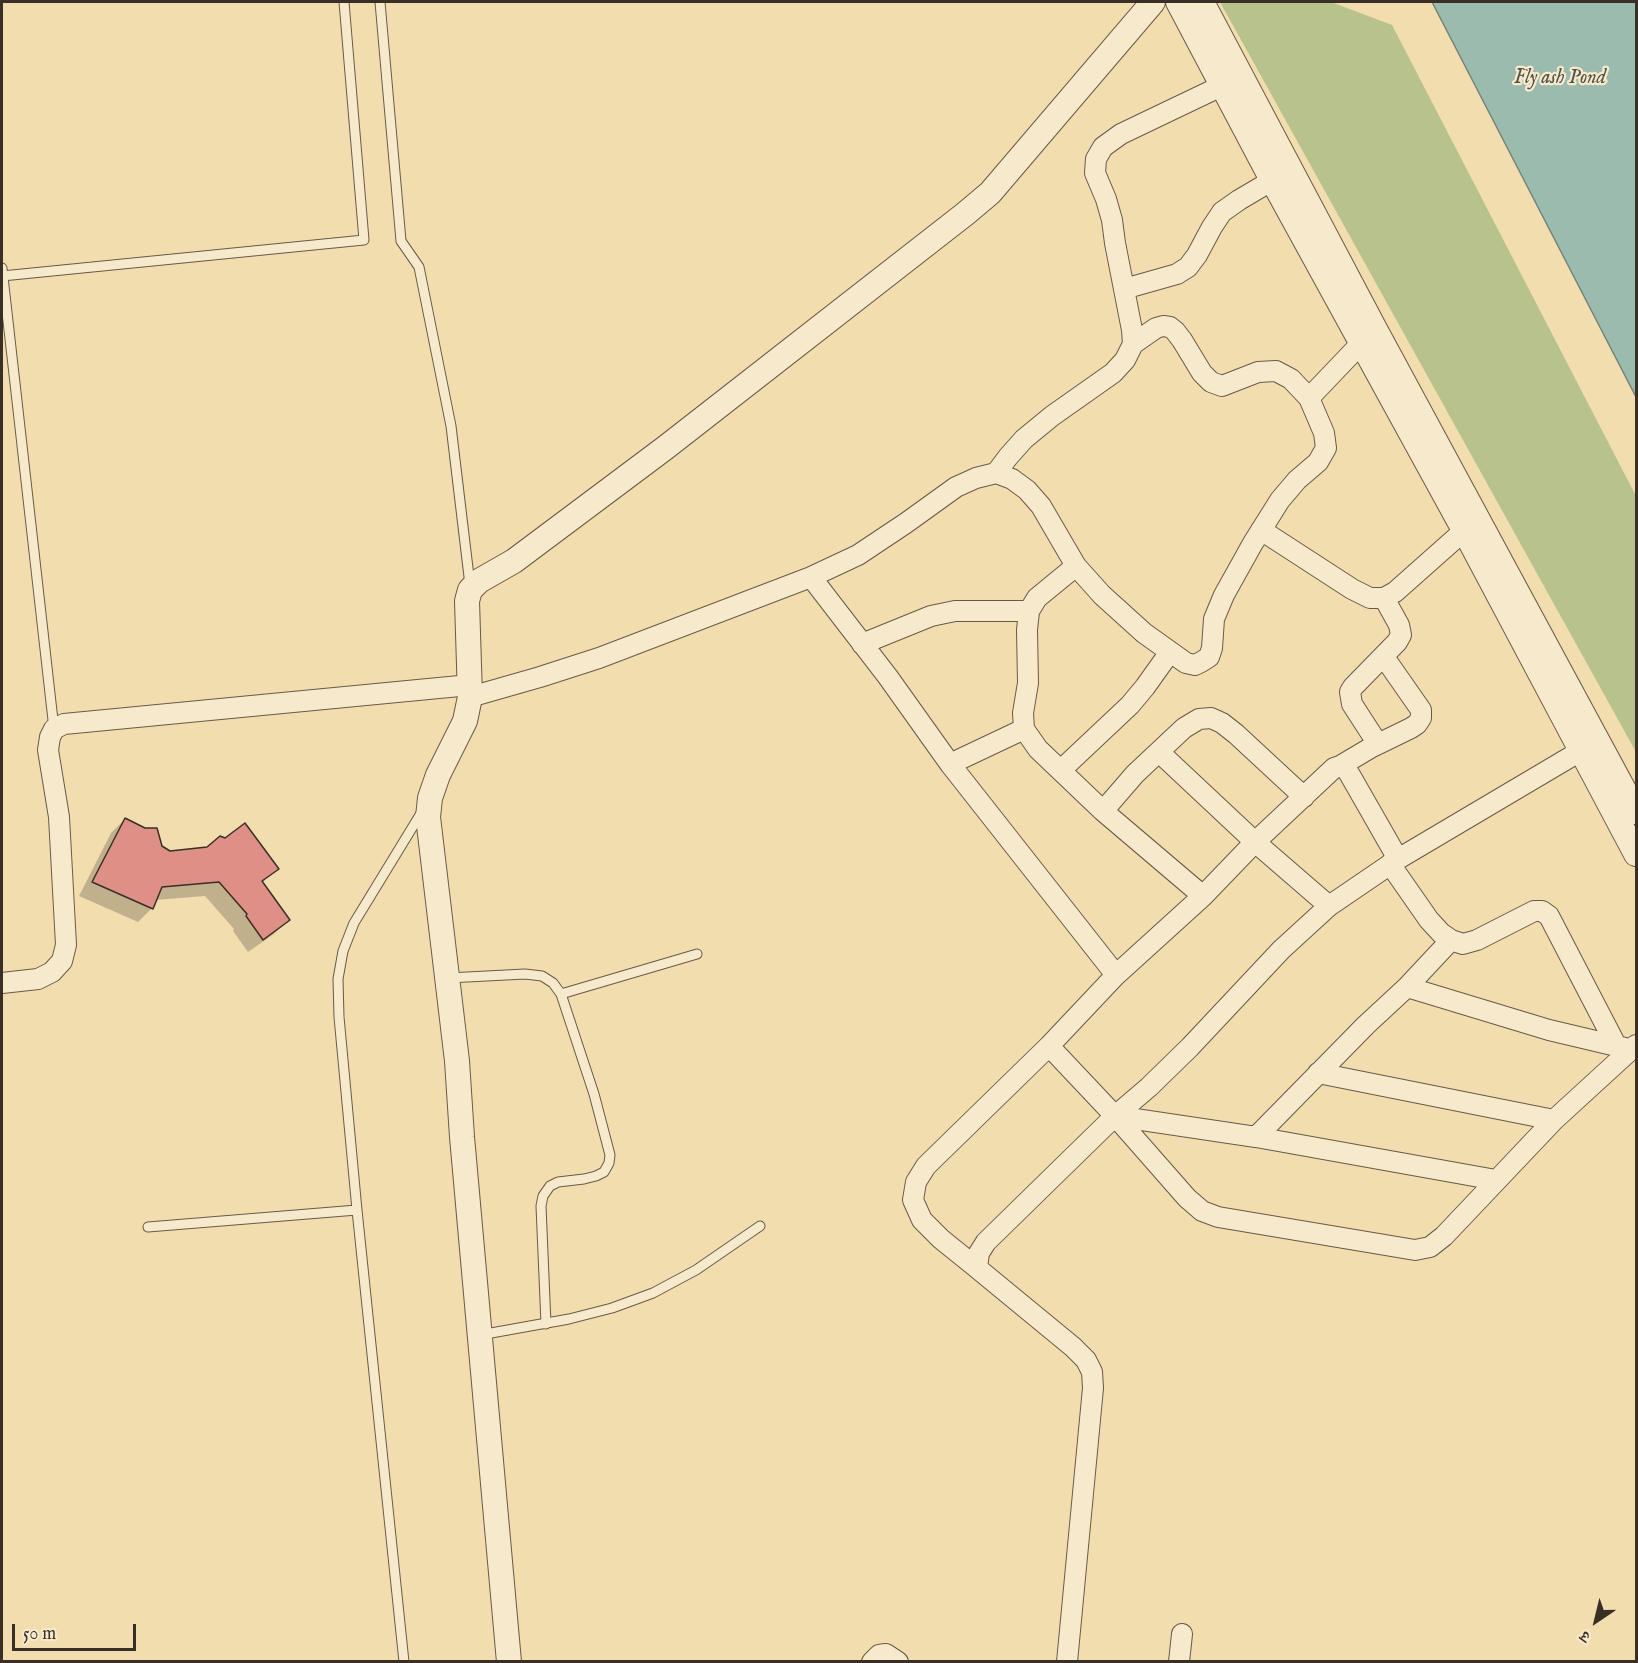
<!DOCTYPE html>
<meta charset="utf-8">
<style>
body{margin:0}
#map{position:relative;width:1638px;height:1663px;overflow:hidden;background:#f2ddaf;font-family:"IM FELL English","Noto Serif Devanagari",serif}
canvas{display:block}
.frame{position:absolute;inset:0;border:3px solid #3a2f25;pointer-events:none}
.north{position:absolute;left:1566px;top:1591px;width:60px;height:60px;-webkit-text-stroke:4px #f7e9cb;paint-order:stroke;rotate:215deg;font-size:16px;font-weight:700;line-height:24px;text-align:center;color:#3a2f25}
.north::after{content:'';display:block;margin:auto;width:21px;height:27px;background:#3a2f25;clip-path:polygon(50% 0,100% 100%,50% 72%,0 100%)}
.scale{position:absolute;left:12px;top:1624px;width:124px;height:27px;box-sizing:border-box;border:3px solid #3a2f25;border-top:0;padding-left:8px;font-size:18px;line-height:21px;white-space:nowrap;color:#3a2f25;-webkit-text-stroke:4px #f7e9cb;paint-order:stroke}
</style>
<div id="map">
<canvas width="1638" height="1663"></canvas>
<div class="frame"></div>
<div class="north">उ</div>
<div class="scale">50 m</div>
</div>
<script>
const c = document.querySelector('canvas').getContext('2d');
c.lineJoin = 'round';
function fillPath(path, color) { c.fillStyle = color; c.fill(path, 'evenodd'); }
const toPath = rows => new Path2D(rows.map(r => 'M' + r).join(''));
function trace(path, color, width, dash) { c.strokeStyle = color; c.lineWidth = width; c.lineCap = dash ? 'butt' : 'round'; c.setLineDash(dash || []); c.stroke(path); }
function drawText(font, color, halo, rows, align = 'center') {
  c.font = font + ' "IM FELL English",serif'; c.lineWidth = 4.5; c.setLineDash([]); c.textBaseline = 'middle'; c.strokeStyle = halo; c.fillStyle = color; for (const [text, x, y, turn = 0] of rows) {
    c.save(); c.translate(x, y); c.rotate((+turn || 0) * Math.PI / 180); c.textAlign = isNaN(turn) ? turn : align; if (halo) c.strokeText(text, 0, 0); c.fillText(text, 0, 0); c.restore();
  }
}
fillPath(toPath([
 [1220,2,1331,2,1392,25,1636,496,1636,752]
]), '#b7c28d');
const water = toPath([
 [1432,2,1636,2,1636,397,1432,2]
]);
fillPath(water, '#9bbbaf');
trace(water, '#748378', 1.5);
fillPath(toPath([
 [125,819,170,853,277,868,262,883,288,920,274,934,248,952,233,931,234,929,205,896,155,900,152,908,138,922,79,896,111,833]
]), '#0003');
const building = toPath([
 [125,818,145,828,157,828,162,846,170,851,207,847,220,836,225,838,245,823,279,869,262,881,290,920,263,940,246,916,247,914,219,882,162,887,153,909,92,882,125,818]
]);
fillPath(building, '#de9086');
trace(building, '#3a2f25', 1.5);
const service = toPath([
 [380,2,401,241,419,267,451,426,470,585],
 [2,268,54,729],
 [2,276,364,240,344,2],
 [448,978,525,974,542,976,553,983,561,994,594,1094,610,1155,609,1163,604,1172,596,1176,584,1179,558,1182,550,1186,543,1196,541,1206,546,1324],
 [561,994,697,954],
 [148,1227,357,1210],
 [480,1335,569,1319,612,1308,653,1293,696,1270,760,1226],
 [404,1662,357,1210,339,1017,338,979,343,951,354,923,423,810]
]);
const minor = toPath([
 [1124,289,1177,274,1188,267,1197,255,1212,227,1222,212,1239,200,1283,174],
 [1309,398,1371,333],
 [996,473,1008,457,1024,439,1052,416,1113,373,1125,360,1133,344,1132,330,1115,243,1112,220,1106,199,1095,173,1096,159,1103,147,1121,134,1236,79],
 [1261,530,1352,589,1370,598,1384,598,1395,592,1475,521],
 [1076,566,1037,598,1029,611,1027,630,1028,683,1023,713,1024,729,1038,749,1103,811,1203,896],
 [811,577,888,677,950,764,1116,975],
 [862,644,931,616,955,611,1029,611],
 [470,697,540,677,599,658,811,577,858,555,906,523,956,487,976,478,996,473,1012,479,1027,490,1041,506,1076,566,1102,595,1144,633,1186,663,1195,665,1201,662,1209,657,1212,648,1214,619,1224,595,1253,543,1280,500,1297,480,1318,462,1326,448,1324,433,1309,398,1291,379,1276,371,1258,372,1222,386,1211,382,1202,373,1182,340,1175,331,1170,327,1163,326,1156,328,1133,344],
 [1372,747,1411,728,1417,724,1421,718,1421,710,1384,657],
 [1159,752,1255,842,1329,906],
 [950,764,1024,729],
 [1340,766,1372,747,1374,743,1374,738,1352,704,1350,692,1353,687,1397,642,1401,635,1399,625,1384,598],
 [1061,770,1130,705,1145,687,1170,652],
 [1103,811,1135,774,1184,728,1199,719,1211,718,1222,723,1236,734,1304,797],
 [1390,864,1429,920,1441,933,1451,940,1463,944,1477,940,1534,911,1542,911,1549,916,1617,1047],
 [2,983,38,979,52,972,62,961,66,945,59,817,48,750,50,737,54,729,64,724,470,685],
 [1407,987,1549,1030,1625,1048],
 [1049,1046,1115,1116,1187,1198,1202,1211,1218,1217,1415,1250,1430,1247,1444,1236,1554,1120,1636,1045],
 [1318,1073,1554,1120],
 [1115,1116,1256,1137,1496,1180],
 [1256,1137,1366,1025,1407,987,1451,940],
 [977,1268,941,1239,922,1220,913,1200,916,1182,926,1166,1049,1046,1116,975,1203,896,1255,842,1334,768,1340,766,1346,769,1350,775,1398,859],
 [872,1662,879,1655,886,1654,898,1662],
 [1067,1662,1093,1388,1092,1372,1086,1360,1073,1347,977,1268,979,1253,986,1242,1115,1116,1149,1087,1190,1047,1281,950,1329,906,1398,859,1594,743],
 [1179,1662,1182,1634]
]);
const tertiary = toPath([
 [1178,2,1272,180,1464,530,1636,854],
 [1202,2,1375,329,1636,812],
 [509,1662,462,1137,457,1061,428,817,430,798,438,775,465,721,470,697,467,601,470,590,479,581,514,561,665,448,965,214,990,193,1153,2]
]);
trace(service, '#685a48', 11);
trace(minor, '#685a48', 22);
trace(tertiary, '#685a48', 26);
trace(service, '#f7e9cb', 9);
trace(minor, '#f7e9cb', 20);
trace(tertiary, '#f7e9cb', 24);
drawText('italic 20px', '#525248', '#f7e9cb', [
 ["Fly ash Pond",1560,79]
]);
</script>
